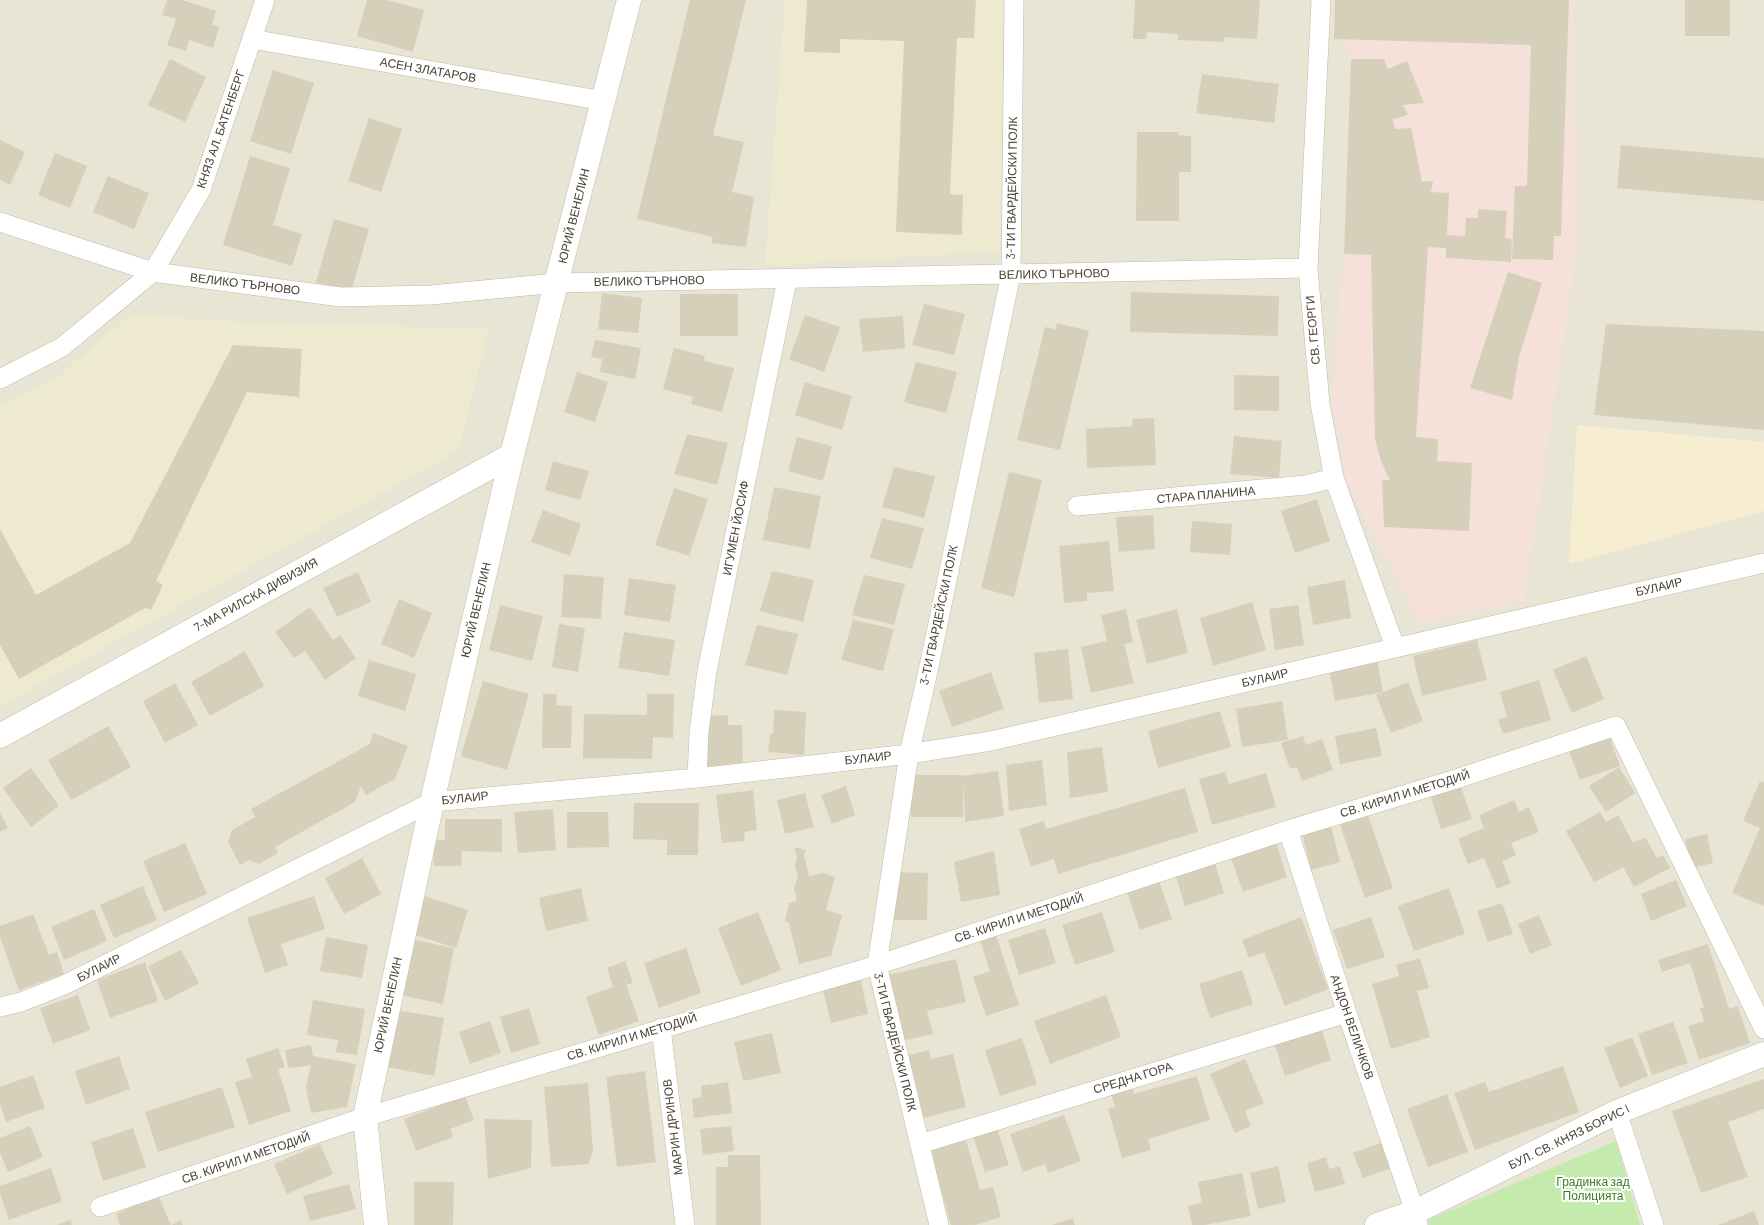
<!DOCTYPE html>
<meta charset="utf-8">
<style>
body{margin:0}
canvas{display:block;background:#f4f2e6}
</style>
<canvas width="1764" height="1225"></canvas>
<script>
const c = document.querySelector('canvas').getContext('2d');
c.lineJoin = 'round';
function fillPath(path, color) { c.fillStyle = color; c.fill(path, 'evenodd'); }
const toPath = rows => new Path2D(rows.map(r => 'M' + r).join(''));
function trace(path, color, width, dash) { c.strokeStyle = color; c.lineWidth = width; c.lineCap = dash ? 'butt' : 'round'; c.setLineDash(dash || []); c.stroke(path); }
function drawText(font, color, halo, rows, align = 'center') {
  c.font = font + ' Barlow,sans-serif'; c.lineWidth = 4; c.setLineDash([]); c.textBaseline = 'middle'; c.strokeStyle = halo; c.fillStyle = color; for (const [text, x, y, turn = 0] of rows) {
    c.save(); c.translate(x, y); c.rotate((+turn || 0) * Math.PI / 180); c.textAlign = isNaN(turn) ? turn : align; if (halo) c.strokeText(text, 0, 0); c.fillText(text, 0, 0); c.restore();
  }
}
fillPath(toPath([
 [0,0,1764,0,1764,1225,0,1225]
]), '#e8e5d4');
fillPath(toPath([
 [1577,425,1764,442,1764,511,1569,564]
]), '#f7edd0');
fillPath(toPath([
 [785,0,1003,0,1000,251,765,266],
 [130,315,240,322,488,329,459,450,2,705,0,702,0,407,60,375]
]), '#eeeacf');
fillPath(toPath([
 [1333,0,1573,0,1577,249,1524,601,1420,623,1346,482,1341,447,1331,402,1344,254,1351,59]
]), '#f5e1d9');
fillPath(toPath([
 [1616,1141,1640,1225,1429,1225,1428,1220]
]), '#c5eaad');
fillPath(toPath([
 [167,0,182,0,216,11,212,25,219,27,213,48,189,40,186,51,167,45,176,19,162,15],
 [367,0,387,0,424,10,413,52,357,36],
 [690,0,746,0,713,135,744,142,732,192,754,197,746,247,711,243,713,237,637,219],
 [807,0,976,0,974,38,957,38,950,194,963,195,962,235,896,232,904,41,840,39,840,53,804,52],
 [1135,0,1260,0,1257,39,1224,37,1224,42,1178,40,1178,34,1147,32,1146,39,1133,39],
 [1335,0,1569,0,1561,236,1554,236,1553,260,1512,259,1515,186,1527,186,1531,45,1334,39],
 [1685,0,1730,0,1730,36,1685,36],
 [170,59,206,77,185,122,148,105],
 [1351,59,1384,59,1388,69,1407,61,1424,103,1403,105,1408,115,1393,119,1395,129,1411,128,1422,182,1433,181,1431,192,1449,193,1447,235,1465,236,1466,218,1478,218,1478,209,1507,211,1505,238,1512,239,1511,262,1446,258,1446,248,1428,247,1416,437,1438,439,1437,461,1472,463,1469,531,1384,527,1382,480,1390,480,1381,461,1375,439,1371,255,1344,254],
 [273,70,314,83,291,154,250,141],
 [1202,74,1279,84,1274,123,1196,113],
 [369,118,402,129,381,192,348,181],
 [1137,132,1178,132,1178,135,1191,136,1191,172,1179,172,1179,221,1136,221],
 [0,140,25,152,10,185,0,180],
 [1621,145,1764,158,1764,201,1617,188],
 [55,153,87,166,70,208,38,195],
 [250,156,290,168,273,225,302,234,292,266,223,245],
 [108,176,149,193,134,229,93,212],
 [334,219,369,229,351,292,316,282],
 [1508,272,1542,283,1519,357,1512,400,1470,388],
 [1131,292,1279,296,1278,336,1130,332],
 [602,293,642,298,638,333,598,329],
 [680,294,738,294,738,336,680,336],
 [924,304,965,314,954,355,912,345],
 [805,315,840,327,824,372,789,359],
 [903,316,905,348,863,352,859,319],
 [1057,323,1089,331,1060,450,1017,440,1045,327,1056,329],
 [1606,324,1764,331,1764,430,1594,415],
 [595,340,641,348,635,379,600,372,602,359,591,357],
 [233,345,302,349,299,397,247,392,156,581,163,585,151,610,145,608,19,679,0,645,0,529,36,595,130,543],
 [674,348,705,356,704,361,734,368,722,412,691,404,693,397,663,389],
 [916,362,957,372,946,413,904,402],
 [577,372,608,382,595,422,564,412],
 [1234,375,1279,376,1279,411,1234,410],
 [805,382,852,396,842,430,795,415],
 [1154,418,1156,465,1087,468,1086,429,1133,426,1132,419],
 [687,434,728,443,717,485,674,474],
 [1234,436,1282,441,1279,478,1230,474],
 [797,437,832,446,823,481,788,471],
 [553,461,589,471,580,500,545,490],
 [894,467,935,476,924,518,882,507],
 [1009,472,1042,480,1014,597,981,588],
 [774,487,821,496,810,549,763,540],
 [674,488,708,499,689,556,655,545],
 [1317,499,1330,541,1295,553,1281,511],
 [543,510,581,524,570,556,531,542],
 [1153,515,1155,549,1119,552,1116,517],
 [882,518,924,528,912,569,870,558],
 [1192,521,1232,524,1230,555,1190,552],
 [1109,541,1114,591,1087,593,1087,601,1064,603,1059,546],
 [772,571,814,580,803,622,760,611],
 [358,572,371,602,337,617,323,588],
 [564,574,604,577,601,619,561,617],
 [864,575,905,584,894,625,852,615],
 [629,578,676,585,670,622,624,615],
 [1345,580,1351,618,1313,625,1307,587],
 [399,599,432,613,414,658,381,644],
 [1252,602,1266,650,1213,666,1200,618],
 [500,605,543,616,532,661,489,650],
 [1298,605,1304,645,1275,650,1269,609],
 [310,607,333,640,340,635,356,658,325,680,305,651,294,658,275,632],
 [1126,609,1133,642,1124,644,1134,683,1091,693,1081,647,1107,641,1101,615],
 [1177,609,1188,653,1147,664,1136,620],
 [853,620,894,629,883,671,841,660],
 [559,624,585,628,578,672,552,667],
 [757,625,798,634,787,675,745,665],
 [624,632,675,640,669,676,618,668],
 [1477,640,1487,680,1422,696,1413,656],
 [1068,649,1073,699,1039,703,1034,653],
 [245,651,264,686,210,716,191,682],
 [1586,656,1604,699,1572,713,1553,670],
 [369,660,416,674,405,711,358,696],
 [1377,660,1383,692,1335,701,1329,669],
 [991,672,1004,709,952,727,939,691],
 [1539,680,1551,720,1503,734,1498,719,1507,717,1500,692],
 [483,681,529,694,507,770,461,756],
 [1408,682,1423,721,1391,733,1376,695],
 [175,683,198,725,165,743,143,701],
 [543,694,557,694,556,705,572,706,571,748,542,748],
 [647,694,674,694,673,738,653,737,652,759,583,758,584,714,647,715],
 [1282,701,1288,740,1242,747,1236,709],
 [774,710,806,712,804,755,768,752,770,734,773,734],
 [1220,711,1231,747,1158,768,1148,731],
 [728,715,728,725,742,725,743,765,705,766,705,716],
 [108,726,131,767,71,800,48,760],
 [1376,728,1382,756,1340,764,1335,736],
 [373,733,408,746,395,779,366,795,361,786,355,802,275,847,278,853,259,864,249,860,240,865,228,842,232,830,255,817,251,809,370,744],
 [1303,736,1306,745,1322,739,1333,770,1302,781,1297,767,1290,769,1281,743],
 [1609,736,1620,766,1580,780,1569,751],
 [1102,747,1108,792,1070,798,1067,752],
 [1042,760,1047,805,1009,811,1006,765],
 [1619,767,1635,793,1606,812,1589,786],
 [31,768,59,806,31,827,3,788],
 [998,771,1004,816,965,822,963,781,963,817,911,817,911,775,962,775,962,776],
 [1225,772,1229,784,1266,773,1276,807,1212,825,1199,779],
 [1760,781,1764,782,1764,906,1732,893,1760,828,1743,821],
 [1460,784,1472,819,1441,829,1430,794],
 [846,786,855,815,832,824,821,795],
 [1185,788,1198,832,1058,874,1054,859,1031,867,1019,829,1044,821,1046,829],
 [753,790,757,830,744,832,745,841,722,843,716,795],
 [805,793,814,827,785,834,777,800],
 [1514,800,1519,812,1529,807,1539,832,1511,843,1516,855,1502,861,1511,883,1497,889,1484,858,1468,864,1458,839,1484,828,1479,815],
 [634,803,699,803,698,855,667,855,667,840,633,839],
 [553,809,556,850,518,853,514,812],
 [0,812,8,828,0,832],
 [567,812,608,812,609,847,567,848],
 [1600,812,1606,822,1618,815,1633,843,1645,837,1657,858,1663,855,1670,868,1634,887,1623,867,1594,882,1566,831],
 [1368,815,1393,888,1365,898,1340,825],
 [445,819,502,819,502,852,462,851,461,866,434,866,434,840,445,840],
 [1331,826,1340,862,1311,870,1302,833],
 [1707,834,1713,863,1692,868,1685,839],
 [1275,839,1287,877,1243,892,1230,855],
 [185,843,207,894,164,912,143,861],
 [794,847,806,850,804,855,809,876,822,873,835,877,826,910,842,915,831,956,799,964,789,923,785,921,789,903,797,901,794,888,798,876,795,866,797,858],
 [994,851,1000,895,961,902,954,862],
 [1213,857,1224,893,1185,906,1174,870],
 [362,858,381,894,344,914,325,878],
 [893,872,928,873,927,920,892,920],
 [1157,875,1172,919,1140,930,1125,886],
 [1676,880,1687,906,1651,921,1641,894],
 [143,886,157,920,114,938,100,905],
 [581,888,588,921,546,931,539,898],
 [1449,888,1465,934,1414,951,1398,906],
 [314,896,325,929,281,944,288,965,265,973,247,918],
 [424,896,468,910,456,948,412,934],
 [1502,903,1513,934,1488,942,1477,911],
 [94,909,107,941,64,960,51,927],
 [758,912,781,970,741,986,718,928],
 [1102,912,1115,952,1075,965,1062,925],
 [33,914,49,955,57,952,64,974,19,990,0,937,0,926],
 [1539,915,1552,945,1530,954,1518,924],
 [1301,917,1328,989,1285,1006,1264,952,1249,958,1242,940],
 [1371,917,1385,957,1347,969,1333,930],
 [1045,928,1056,963,1019,975,1008,940],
 [996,935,1019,1005,986,1016,973,977,990,971,980,940],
 [326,937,368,945,362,978,320,971],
 [411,939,454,948,443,1004,400,995],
 [1708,944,1729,1009,1738,1006,1750,1043,1699,1060,1688,1026,1704,1021,1700,1008,1704,1007,1690,963,1662,972,1658,960],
 [686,948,701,993,659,1008,644,963],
 [181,950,199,983,165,1001,148,966],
 [1420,958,1429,988,1417,991,1430,1037,1391,1049,1372,984,1399,976,1396,965],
 [956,959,966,1002,927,1011,933,1034,903,1041,888,975],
 [625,961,633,983,626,985,639,1021,599,1035,586,997,613,987,607,968],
 [145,962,158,1001,110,1018,97,980],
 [1242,970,1253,1004,1210,1018,1199,984],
 [859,973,868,1014,831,1023,821,982],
 [78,995,90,1030,53,1044,40,1008],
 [1106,995,1121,1037,1050,1064,1034,1021],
 [313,1000,365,1009,357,1055,336,1052,338,1040,307,1035],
 [529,1008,540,1044,511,1053,500,1017],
 [396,1010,444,1018,434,1076,386,1067],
 [490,1021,501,1053,470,1064,459,1032],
 [1673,1022,1688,1063,1652,1075,1638,1034],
 [1321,1027,1331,1060,1285,1076,1274,1043],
 [772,1033,781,1073,743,1081,734,1042],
 [1632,1037,1648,1076,1620,1088,1604,1048],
 [1022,1038,1037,1084,1000,1096,985,1050],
 [311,1045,313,1056,356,1064,347,1107,311,1113,306,1087,311,1065,294,1068,288,1067,285,1050],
 [278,1048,285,1067,278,1069,291,1111,249,1125,235,1082,252,1077,246,1059],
 [929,1050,931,1059,953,1054,966,1107,920,1119,905,1056],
 [119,1056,130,1089,86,1105,75,1071],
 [1245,1059,1264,1103,1245,1111,1251,1126,1235,1133,1210,1074],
 [1563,1066,1579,1112,1475,1150,1454,1093,1485,1082,1489,1092],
 [645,1071,656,1162,617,1167,606,1077],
 [33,1075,45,1108,6,1122,0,1104,0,1087],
 [1197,1076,1210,1120,1148,1139,1151,1150,1122,1158,1108,1109,1115,1107,1110,1090,1131,1084,1134,1094],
 [1764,1079,1764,1109,1728,1122,1748,1177,1701,1193,1672,1111],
 [728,1082,732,1113,694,1118,692,1099,702,1097,701,1086],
 [588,1083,593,1152,588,1164,551,1167,544,1087],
 [222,1087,235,1127,158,1152,145,1112],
 [1447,1094,1468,1152,1428,1167,1407,1109],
 [465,1096,474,1120,450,1129,453,1137,416,1151,404,1119],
 [1064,1115,1081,1161,1048,1173,1045,1164,1023,1172,1010,1134],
 [484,1119,532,1120,531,1168,488,1179],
 [30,1126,43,1157,8,1172,0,1153,0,1138],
 [731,1126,734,1151,703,1155,700,1129],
 [133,1128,146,1167,103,1181,91,1142],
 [997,1129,1009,1165,985,1172,973,1137],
 [966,1140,980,1190,993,1187,1001,1217,975,1225,951,1225,930,1150],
 [1383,1142,1392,1168,1363,1178,1353,1153],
 [320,1144,333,1174,287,1194,274,1164],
 [728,1155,760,1155,761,1225,716,1225,716,1167,728,1167],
 [1326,1157,1329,1169,1340,1166,1345,1184,1315,1192,1307,1163],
 [1278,1166,1286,1202,1258,1209,1250,1173],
 [51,1168,62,1201,9,1220,0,1193,0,1186],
 [1242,1173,1251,1216,1205,1225,1192,1225,1188,1206,1202,1203,1198,1182],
 [414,1182,454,1182,453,1225,414,1225],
 [349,1184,356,1209,310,1221,303,1196],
 [158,1195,171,1225,181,1220,183,1225,120,1225,116,1214],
 [1754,1211,1759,1225,1718,1225],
 [1073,1218,1075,1225,1052,1225],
 [70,1220,72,1225,57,1225]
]), '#d6d0bb');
const minor = toPath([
 [1321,0,1308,268,1320,404,1334,478,1395,647],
 [252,39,604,101],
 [0,222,153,272,341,297,431,295,557,283,1308,268],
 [0,379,62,347,153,272,201,190,265,0],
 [1077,506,1306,485,1334,478],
 [697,778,699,732,707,671,787,280],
 [1288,830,1347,1013,1415,1212,1418,1225],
 [0,1007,21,1002,64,985,432,802,697,778,909,754,991,741,1764,563],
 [661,1028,685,1225],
 [1617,1112,1654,1225],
 [920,1144,1347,1013],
 [100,1207,365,1117,877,965,1288,830,1453,780,1616,726,1764,1029],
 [939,1225,877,965,909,754,927,676,1011,274,1014,0]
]);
const tertiary = toPath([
 [0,736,512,455],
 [376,1225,365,1117,432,802,512,455,629,0],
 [1377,1225,1415,1212,1617,1112,1764,1054]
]);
trace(minor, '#c0bba8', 20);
trace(tertiary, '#c0bba8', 25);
trace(minor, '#fff', 19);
trace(tertiary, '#fff', 24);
drawText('12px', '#474335', '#fff', [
 ["АСЕН ЗЛАТАРОВ",428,70,10],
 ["КНЯЗ АЛ. БАТЕНБЕРГ",221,129,-71],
 ["3-ТИ ГВАРДЕЙСКИ ПОЛК",1012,188,-89],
 ["ЮРИЙ ВЕНЕЛИН",574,216,-76],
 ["ВЕЛИКО ТЪРНОВО",1054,274,-1],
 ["ВЕЛИКО ТЪРНОВО",649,281,-1],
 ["ВЕЛИКО ТЪРНОВО",245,284,7],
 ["СВ. ГЕОРГИ",1313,330,-95],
 ["СТАРА ПЛАНИНА",1206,495,-5],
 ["ИГУМЕН ЙОСИФ",736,528,-79],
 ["БУЛАИР",1659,587,-13],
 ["7-МА РИЛСКА ДИВИЗИЯ",256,595,-29],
 ["ЮРИЙ ВЕНЕЛИН",476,610,-77],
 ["3-ТИ ГВАРДЕЙСКИ ПОЛК",939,615,-78],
 ["БУЛАИР",1265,678,-13],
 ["БУЛАИР",868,758,-6],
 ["СВ. КИРИЛ И МЕТОДИЙ",1405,794,-17],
 ["БУЛАИР",465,798,-6],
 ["СВ. КИРИЛ И МЕТОДИЙ",1019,918,-18],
 ["БУЛАИР",99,968,-27],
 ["ЮРИЙ ВЕНЕЛИН",388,1005,-78],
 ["АНДОН ВЕЛИЧКОВ",1352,1027,71],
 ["СВ. КИРИЛ И МЕТОДИЙ",632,1037,-17],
 ["3-ТИ ГВАРДЕЙСКИ ПОЛК",895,1042,76],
 ["СРЕДНА ГОРА",1133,1078,-17],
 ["МАРИН ДРИНОВ",673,1127,-97],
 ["БУЛ. СВ. КНЯЗ БОРИС I",1569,1137,-26],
 ["СВ. КИРИЛ И МЕТОДИЙ",246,1158,-19]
]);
drawText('12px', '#397c25', '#fff', [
 ["Градинка зад",1593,1182],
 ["Полицията",1593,1196]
]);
</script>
